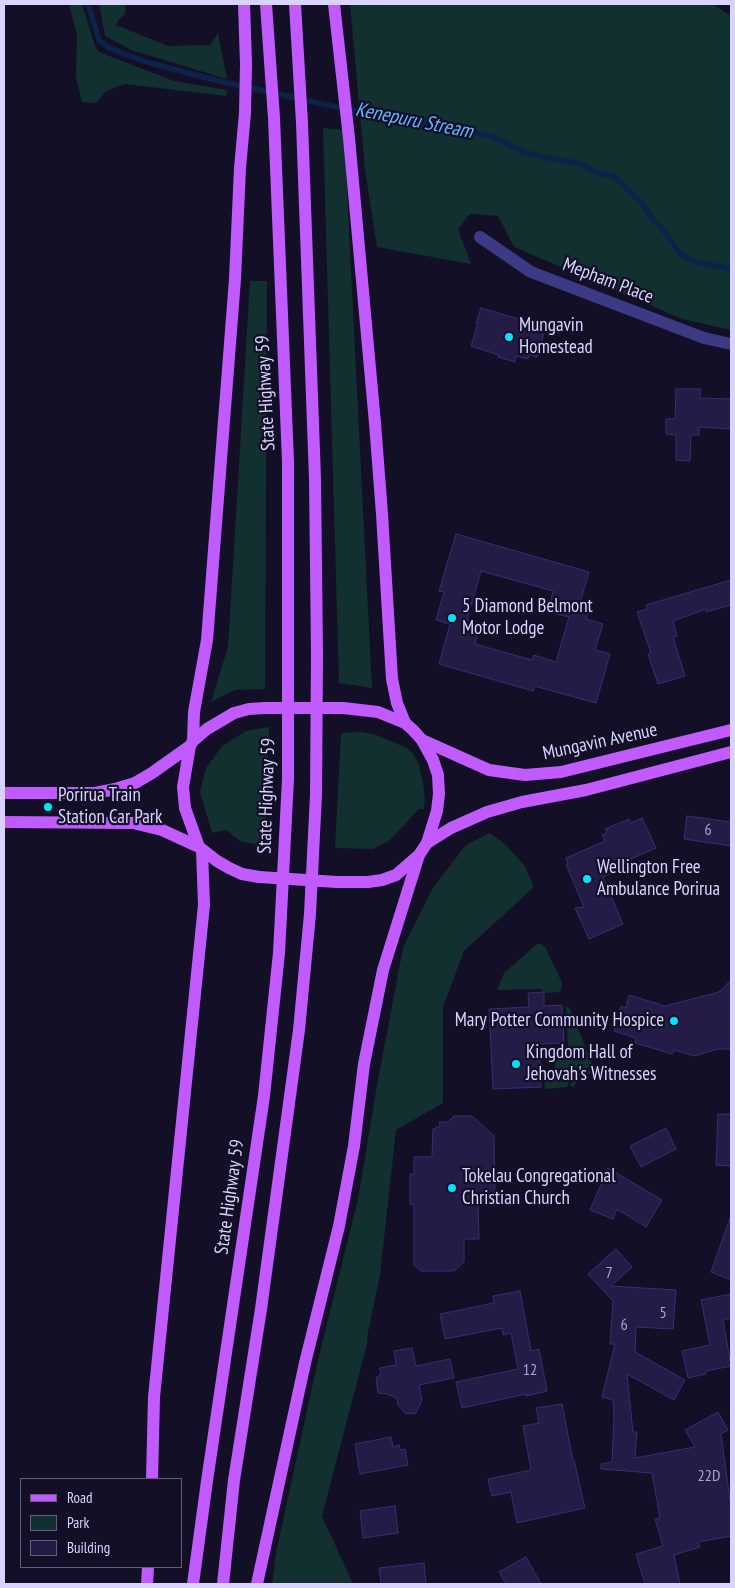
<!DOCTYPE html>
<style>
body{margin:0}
#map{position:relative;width:735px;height:1588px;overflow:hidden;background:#130f26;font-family:"PT Sans Narrow",sans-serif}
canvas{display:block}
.frame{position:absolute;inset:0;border:5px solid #d9d4ff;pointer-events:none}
.legend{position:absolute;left:20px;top:1478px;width:162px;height:90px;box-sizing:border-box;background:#130f26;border:1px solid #625e7d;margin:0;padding:6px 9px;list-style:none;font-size:15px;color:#d9d4ff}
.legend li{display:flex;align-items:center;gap:10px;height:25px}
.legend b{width:25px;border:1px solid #625e7d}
</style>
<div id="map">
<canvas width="735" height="1588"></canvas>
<div class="frame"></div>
<ul class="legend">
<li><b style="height:6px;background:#c25bff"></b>Road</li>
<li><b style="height:14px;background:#12302f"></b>Park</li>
<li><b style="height:14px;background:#241b47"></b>Building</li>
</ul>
</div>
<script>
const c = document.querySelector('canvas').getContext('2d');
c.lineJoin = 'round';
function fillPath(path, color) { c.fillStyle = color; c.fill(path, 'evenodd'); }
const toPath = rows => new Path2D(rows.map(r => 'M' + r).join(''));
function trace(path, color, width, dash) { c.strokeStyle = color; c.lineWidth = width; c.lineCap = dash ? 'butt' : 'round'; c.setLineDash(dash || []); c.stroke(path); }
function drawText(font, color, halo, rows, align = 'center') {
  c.font = font + ' "PT Sans Narrow",sans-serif'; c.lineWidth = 4.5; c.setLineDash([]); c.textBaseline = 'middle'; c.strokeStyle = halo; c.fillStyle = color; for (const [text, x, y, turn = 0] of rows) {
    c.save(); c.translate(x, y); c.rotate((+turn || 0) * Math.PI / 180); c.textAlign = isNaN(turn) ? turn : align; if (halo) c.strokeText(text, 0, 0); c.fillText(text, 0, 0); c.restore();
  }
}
fillPath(toPath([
 [69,4,82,4,95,46,99,52,174,81,227,90,226,96,125,84,106,91,96,103,82,102,76,77,77,35],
 [99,4,125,4,126,7,125,14,118,20,116,25,168,46,210,45,218,33,227,79,131,50,105,36],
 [350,4,713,4,731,16,731,330,682,319,514,247,498,216,470,214,458,229,471,264,377,247,365,170],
 [323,128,344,130,372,688,339,683],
 [250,281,267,281,265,689,235,690,211,702,228,647],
 [269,727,265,846,240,841,226,830,212,833,200,792,206,768,222,746,246,731],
 [359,732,374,734,407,748,414,755,419,765,423,783,425,800,424,809,419,809,389,841,373,849,335,848,341,733],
 [489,833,504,843,525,866,534,887,464,951,443,1007,443,1103,396,1130,380,1275,368,1332,367,1344,322,1516,353,1584,272,1584,276,1553,318,1360,358,1199,377,1085,403,948,432,889,465,846],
 [537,944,541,944,546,948,562,983,562,987,560,992,547,993,540,989,497,990,504,973],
 [566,1006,569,1007,594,1068,574,1068,567,1087,545,1089,544,1070,555,1070,555,1048,568,1047],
 [575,1070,595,1070,596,1071,580,1078,573,1087,570,1086]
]), '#12302f');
trace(toPath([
 [88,4,99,40,108,47,124,54,150,63,219,81,387,118,482,134,493,137,525,153,580,164,599,173,615,177,643,204,654,221,665,232,680,254,695,262,731,269]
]), '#0c2248', 5.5);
const building = toPath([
 [481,308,546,327,537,357,529,355,528,359,516,356,515,362,498,357,499,355,471,346,478,323,476,323,481,308],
 [676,389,701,389,700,398,731,399,731,429,699,427,699,435,691,435,690,461,676,460,676,435,666,434,666,419,675,419,676,389],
 [456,534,589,572,580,603,590,605,586,619,603,624,595,650,610,654,596,703,534,686,533,691,439,664,450,624,436,620,444,592,439,591,456,534],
 [481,571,553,591,550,603,560,606,557,614,569,617,556,662,534,655,532,660,475,644,481,623,467,620,481,571],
 [731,580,731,605,706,612,706,609,673,621,677,636,673,637,685,676,658,684,648,654,651,653,637,612,648,609,646,605,731,580],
 [687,816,731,822,731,846,684,839,687,816],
 [642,818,656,848,617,865,618,867,611,871,612,873,603,877,623,924,589,939,575,908,584,907,566,865,568,864,566,858,605,841,602,835,607,833,605,829,629,819,631,823,642,818],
 [731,980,731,1049,718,1049,694,1056,674,1050,672,1054,635,1043,636,1038,614,1031,621,1006,626,1008,629,995,665,1006,719,992,731,980],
 [544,992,544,1006,562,1005,564,1043,539,1044,541,1087,493,1089,489,1009,529,1007,528,993,544,992],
 [718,1114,731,1114,731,1166,716,1165,718,1114],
 [454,1116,472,1116,494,1136,495,1201,478,1201,479,1239,464,1239,464,1262,454,1271,421,1271,414,1265,414,1205,410,1204,410,1174,414,1174,414,1157,432,1157,433,1129,440,1126,439,1122,448,1122,454,1116],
 [666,1128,676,1149,641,1167,630,1146,666,1128],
 [608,1168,662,1200,646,1227,617,1209,613,1219,590,1210,608,1168],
 [730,1218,731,1218,731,1280,711,1272,730,1218],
 [616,1249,632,1267,611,1286,676,1290,673,1329,636,1327,635,1352,685,1380,674,1400,627,1374,633,1432,637,1432,635,1458,695,1447,685,1430,718,1412,728,1430,721,1434,731,1507,731,1536,698,1542,700,1547,674,1555,680,1584,645,1584,636,1554,663,1546,655,1519,660,1518,652,1473,601,1469,601,1464,612,1462,614,1417,613,1400,602,1397,615,1344,610,1344,613,1301,588,1274,616,1249],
 [520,1291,531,1351,539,1349,547,1391,526,1396,526,1394,462,1408,456,1382,518,1369,511,1333,503,1335,502,1328,445,1339,440,1314,494,1303,493,1296,520,1291],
 [731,1294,731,1318,723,1320,731,1366,706,1371,706,1374,688,1378,682,1351,710,1345,701,1300,731,1294],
 [412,1348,416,1366,450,1359,454,1378,419,1385,422,1400,416,1413,406,1414,398,1405,397,1398,387,1394,378,1393,376,1378,381,1374,380,1368,396,1365,394,1351,412,1348],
 [562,1404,573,1461,574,1460,585,1508,517,1523,511,1492,492,1496,488,1479,531,1470,523,1426,539,1423,536,1408,562,1404],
 [391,1437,393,1447,399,1445,400,1450,405,1449,408,1465,360,1474,355,1444,391,1437],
 [395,1506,398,1533,363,1538,360,1511,395,1506],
 [526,1557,541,1584,506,1584,499,1572,526,1557],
 [424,1563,426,1584,381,1584,379,1568,424,1563]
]);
fillPath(building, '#241b47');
trace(building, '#3b2d73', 1);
trace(toPath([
 [480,237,531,272,704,338,731,344]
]), '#3d3a85', 12);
trace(toPath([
 [334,4,349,138,375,423,382,514,392,679,397,703,405,723],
 [422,740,489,770,525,775,561,772,731,730],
 [193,741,194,712,207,640,235,279,240,168,245,113,246,64,244,4],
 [4,793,95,793,115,789,135,783,152,773,190,746],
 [4,822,133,823,162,830,199,847],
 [427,843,451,828,487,812,522,802,586,790,731,752],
 [259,877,242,874,229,868,217,861,199,847,185,808,183,787,190,746,193,741,207,729,234,713,249,709,265,708],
 [337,882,368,882,382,880,396,875,419,855,427,843,437,811,439,794,438,775,433,760,422,740,413,730,405,723,378,712,343,708],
 [152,1479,154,1397,204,905,202,850],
 [147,1584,148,1567],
 [193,1584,207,1481,264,1096,279,953,288,779,288,462,274,118,266,4],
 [223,1584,234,1480,261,1309,299,1030,310,914,316,795,317,654,315,479,302,123,295,4],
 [257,1584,305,1363,339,1226,354,1146,364,1064,383,970,419,855]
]), '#c25bff', 12);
trace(toPath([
 [265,708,343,708],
 [259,877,337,882]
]), '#c25bff', 12);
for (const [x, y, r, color] of [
 [509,337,5,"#00e5ff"],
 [452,618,5,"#00e5ff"],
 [48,807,5,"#00e5ff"],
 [587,879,5,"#00e5ff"],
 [674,1021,5,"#00e5ff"],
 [516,1064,5,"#00e5ff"],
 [452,1188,5,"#00e5ff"]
]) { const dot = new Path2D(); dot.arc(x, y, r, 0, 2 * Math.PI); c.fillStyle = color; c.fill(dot); trace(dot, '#130f26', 2); }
drawText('16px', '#aca6d1', null, [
 ["6",708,830],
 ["7",609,1273],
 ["5",663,1313],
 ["6",624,1325],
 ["12",530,1370],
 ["22D",709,1476]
]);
drawText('19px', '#d9d4ff', '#130f26', [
 ["Mepham Place",608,281,21],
 ["State Highway 59",266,393,-93],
 ["Mungavin Avenue",600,742,-12],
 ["State Highway 59",267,796,-88],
 ["State Highway 59",230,1197,-82]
]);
drawText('19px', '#d9d4ff', '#130f26', [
 ["Mungavin",519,326],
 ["Homestead",519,348],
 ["5 Diamond Belmont",462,607],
 ["Motor Lodge",462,629],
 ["Porirua Train",58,796],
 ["Station Car Park",58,818],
 ["Wellington Free",597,868],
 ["Ambulance Porirua",597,890],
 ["Mary Potter Community Hospice",664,1021,"right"],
 ["Kingdom Hall of",526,1053],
 ["Jehovah's Witnesses",526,1075],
 ["Tokelau Congregational",462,1177],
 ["Christian Church",462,1199]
], 'left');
drawText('italic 20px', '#62b6ff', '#130f26', [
 ["Kenepuru Stream",414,121,11]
]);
</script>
